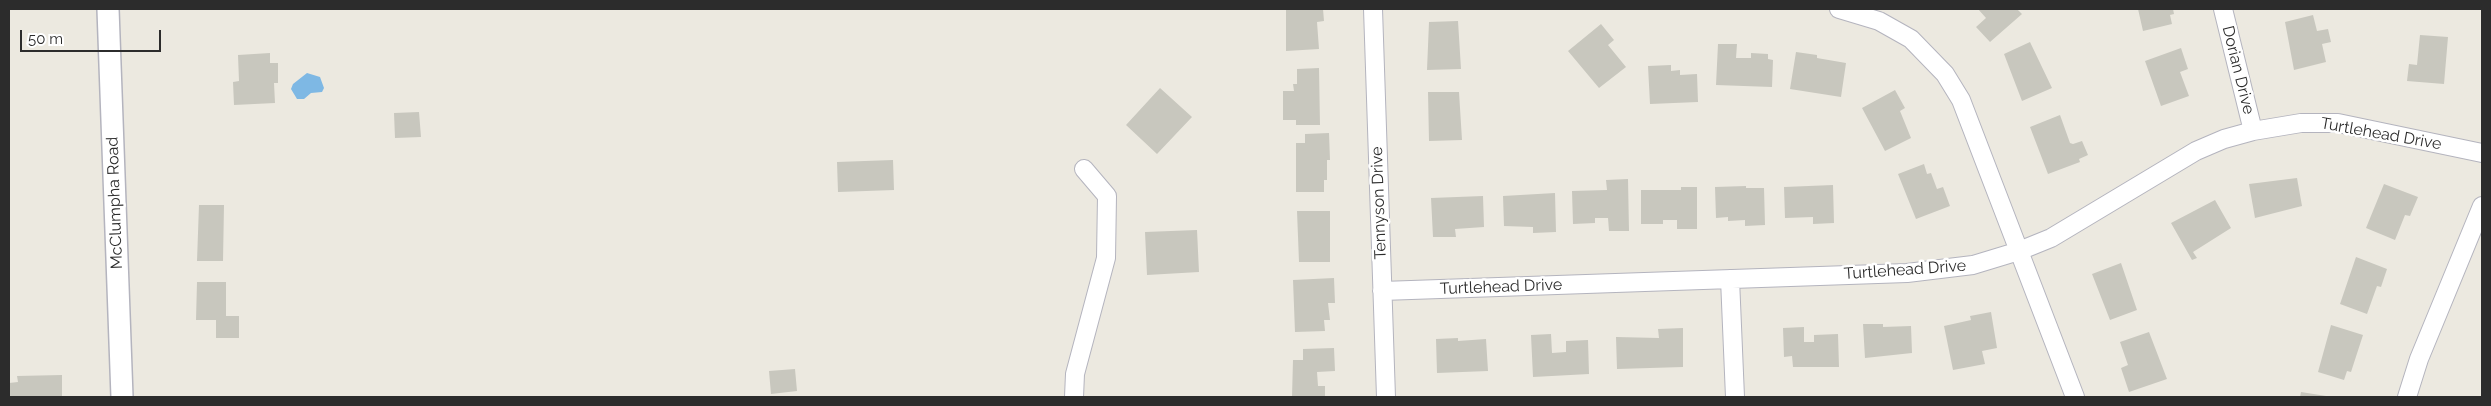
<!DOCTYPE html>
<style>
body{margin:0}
#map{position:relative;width:2491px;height:406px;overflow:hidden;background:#ece9e0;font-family:Raleway,sans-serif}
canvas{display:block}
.frame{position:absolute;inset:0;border:10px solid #2c2c2c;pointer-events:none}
.scale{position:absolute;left:20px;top:30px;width:141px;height:22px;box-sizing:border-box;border:2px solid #2c2c2c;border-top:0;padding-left:6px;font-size:15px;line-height:18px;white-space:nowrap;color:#2c2c2c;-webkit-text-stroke:4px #fff;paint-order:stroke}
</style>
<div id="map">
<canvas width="2491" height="406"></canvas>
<div class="frame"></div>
<div class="scale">50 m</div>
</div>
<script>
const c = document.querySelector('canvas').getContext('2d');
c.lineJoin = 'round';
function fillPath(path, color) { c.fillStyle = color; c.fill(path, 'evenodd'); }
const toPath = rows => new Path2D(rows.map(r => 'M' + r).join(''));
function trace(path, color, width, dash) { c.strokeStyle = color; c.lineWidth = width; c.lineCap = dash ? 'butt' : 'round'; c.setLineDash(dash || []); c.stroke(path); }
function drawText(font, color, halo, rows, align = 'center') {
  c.font = font + ' Raleway,sans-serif'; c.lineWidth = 5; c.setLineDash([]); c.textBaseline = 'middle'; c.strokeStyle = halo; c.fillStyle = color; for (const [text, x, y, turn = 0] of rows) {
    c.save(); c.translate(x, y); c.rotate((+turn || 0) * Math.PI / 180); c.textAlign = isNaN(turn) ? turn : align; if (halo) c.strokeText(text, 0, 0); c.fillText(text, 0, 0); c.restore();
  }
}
fillPath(toPath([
 [307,73,320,77,324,88,322,92,311,93,304,99,297,99,291,89,293,84]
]), '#7eb8e4');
fillPath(toPath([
 [1286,9,1323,9,1324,21,1317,22,1319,49,1286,51],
 [1978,9,2017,9,2022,14,1990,42,1976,27,1986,18],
 [2138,9,2173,9,2174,14,2170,15,2172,24,2143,31],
 [2313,15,2317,31,2328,29,2331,42,2322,44,2326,62,2294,70,2285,22],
 [1458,21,1461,69,1427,70,1429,22],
 [1601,24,1614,40,1608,45,1626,67,1599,88,1568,51],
 [2420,35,2448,37,2444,84,2407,81,2409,64,2417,65],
 [2030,42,2052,88,2022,101,2004,54],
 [1718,44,1737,44,1736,58,1751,58,1751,53,1768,54,1768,59,1773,60,1772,87,1716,85],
 [2181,48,2188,69,2180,72,2189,96,2161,106,2145,61],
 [1796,52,1817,55,1817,58,1846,63,1841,97,1790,89],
 [270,53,270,63,278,63,278,83,274,83,275,103,234,105,233,82,239,81,238,55],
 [1671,65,1671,71,1680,70,1680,75,1697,74,1698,102,1650,104,1648,66],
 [1319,68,1320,125,1296,125,1296,120,1283,120,1283,91,1294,91,1293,84,1297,84,1297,69],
 [1160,88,1192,117,1157,154,1126,125],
 [1895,90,1905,108,1900,111,1911,138,1885,151,1862,108],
 [1428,92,1459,92,1462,140,1429,141],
 [419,112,421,137,395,138,394,113],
 [2060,115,2070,143,2073,144,2082,141,2088,155,2079,159,2080,162,2048,174,2030,127],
 [1329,133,1330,160,1327,160,1327,180,1324,180,1324,192,1296,192,1296,143,1305,143,1305,134],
 [893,160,894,190,838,192,837,162],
 [1924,164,1927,174,1931,173,1937,189,1943,187,1950,206,1916,219,1898,174],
 [2297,178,2302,206,2255,218,2249,184],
 [1628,179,1629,231,1609,231,1608,218,1595,218,1595,223,1573,224,1572,191,1607,190,1606,180],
 [2384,184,2418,197,2410,216,2405,215,2395,240,2366,228],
 [1833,185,1834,223,1813,224,1813,217,1785,218,1784,187],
 [1746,186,1746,188,1764,188,1765,225,1745,226,1745,220,1728,221,1728,217,1716,218,1715,187],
 [1681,187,1697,187,1697,229,1677,229,1677,220,1663,220,1663,224,1641,224,1641,190,1681,190],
 [1555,193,1556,232,1533,233,1533,227,1504,226,1503,196],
 [1483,196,1484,227,1455,229,1456,237,1433,237,1431,198],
 [2215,200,2231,228,2193,252,2197,258,2192,260,2171,223],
 [199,205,224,205,223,261,197,261],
 [1297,211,1330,211,1330,262,1299,262],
 [1197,230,1199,272,1147,275,1145,232],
 [2356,257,2387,269,2381,287,2377,286,2367,314,2340,304],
 [2121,263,2137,310,2110,320,2092,274],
 [1334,278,1335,303,1328,303,1330,320,1324,320,1325,331,1295,332,1293,280],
 [197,282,226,282,226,316,239,316,239,338,216,338,216,320,196,320],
 [1991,312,1997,348,1982,351,1985,364,1953,370,1944,326,1971,320,1970,316],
 [1863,324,1883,324,1883,327,1911,326,1912,353,1865,358],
 [2331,325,2363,335,2351,372,2347,371,2344,380,2318,372],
 [1804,327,1804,342,1814,342,1814,335,1838,334,1839,367,1793,367,1792,356,1784,357,1783,328],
 [1683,328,1683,367,1617,369,1616,337,1659,338,1658,329],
 [2149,332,2167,379,2129,392,2121,368,2128,365,2120,342],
 [1551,334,1552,353,1566,352,1566,341,1588,340,1589,374,1533,377,1531,335],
 [1458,338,1458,341,1486,339,1488,371,1437,373,1436,339],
 [1334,348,1335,371,1317,372,1318,386,1325,386,1325,397,1292,397,1293,360,1303,360,1303,349],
 [795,369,797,391,771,394,769,371],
 [62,375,62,397,9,397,9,383,18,382,17,376],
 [2301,392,2326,396,2326,397,2300,397]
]), '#c8c7be');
const minor = toPath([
 [1373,9,1386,397],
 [1839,9,1879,21,1911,39,1945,74,1961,100,2075,397],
 [2223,9,2253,131],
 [1730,279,1735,397],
 [1382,291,1907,273,1973,265,2019,251,2051,238,2196,151,2224,139,2253,131,2301,123,2338,123,2482,153],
 [1074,397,1075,374,1106,258,1107,196,1084,169],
 [2407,397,2419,359,2482,206]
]);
const tertiary = toPath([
 [108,9,122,397]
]);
trace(minor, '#b4b4be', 20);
trace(tertiary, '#b4b4be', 24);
trace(minor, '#fff', 18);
trace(tertiary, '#fff', 21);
drawText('16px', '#2c2c2c', '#fff', [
 ["Dorian Drive",2238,70,76],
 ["Turtlehead Drive",2381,134,10],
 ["McClumpha Road",115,203,-92],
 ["Tennyson Drive",1379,203,-92],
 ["Turtlehead Drive",1905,270,-4],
 ["Turtlehead Drive",1501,287,-2]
]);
</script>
